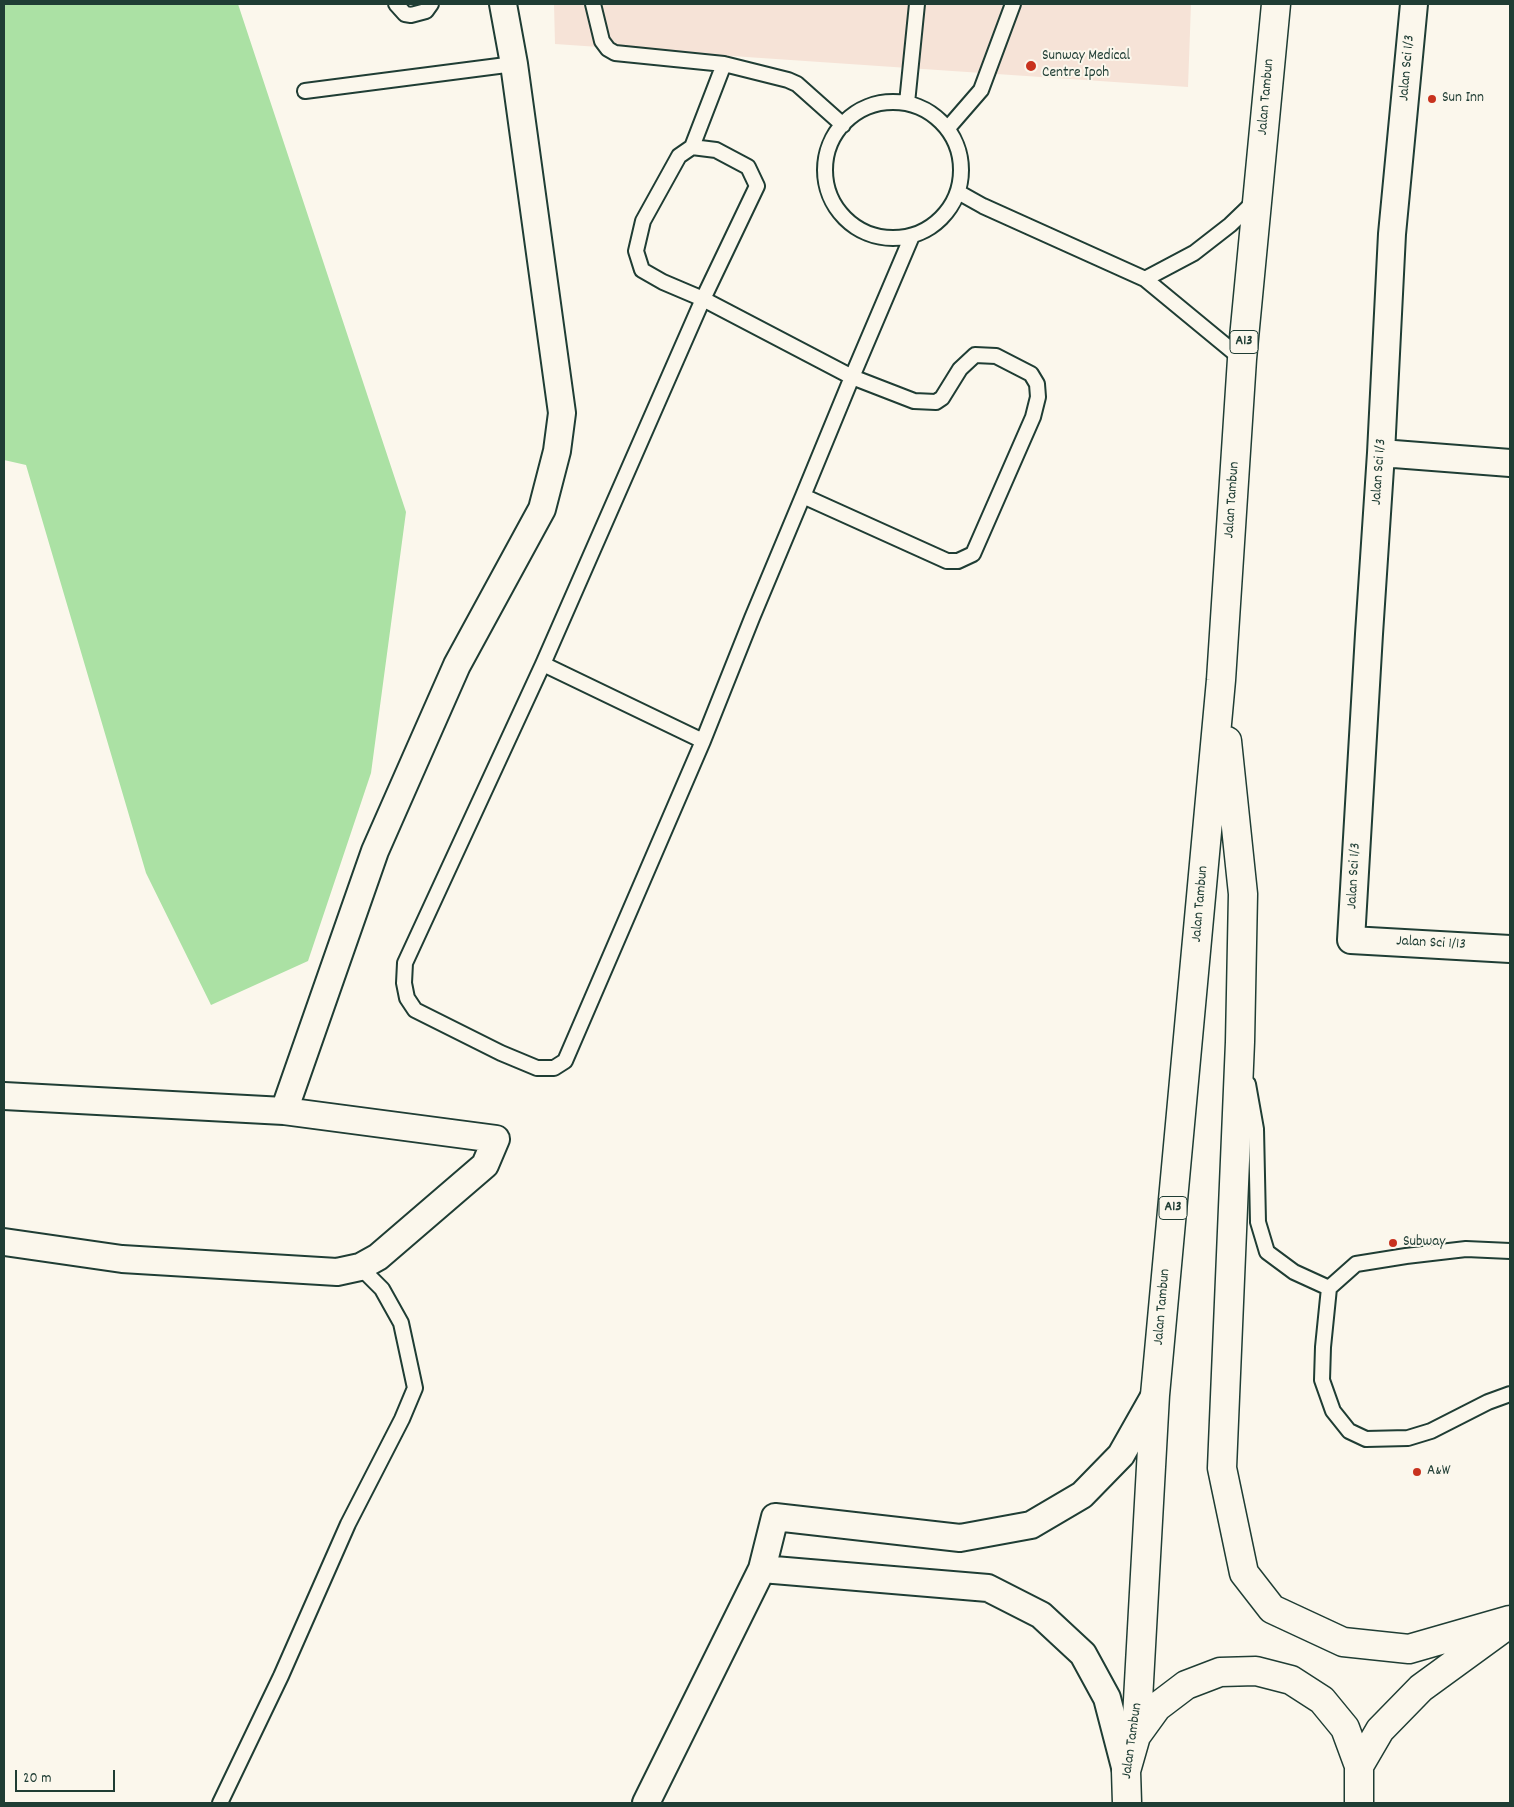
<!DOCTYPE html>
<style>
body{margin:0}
#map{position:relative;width:1514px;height:1807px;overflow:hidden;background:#fbf7ec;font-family:Dekko,sans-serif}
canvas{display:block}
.frame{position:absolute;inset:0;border:5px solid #1f3d34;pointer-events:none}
.scale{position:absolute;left:15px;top:1770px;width:100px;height:22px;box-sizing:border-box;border:2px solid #1f3d34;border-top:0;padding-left:6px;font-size:15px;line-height:18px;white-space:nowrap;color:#1f3d34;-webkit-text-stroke:4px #fbf7ec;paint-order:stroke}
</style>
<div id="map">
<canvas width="1514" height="1807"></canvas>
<div class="frame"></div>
<div class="scale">20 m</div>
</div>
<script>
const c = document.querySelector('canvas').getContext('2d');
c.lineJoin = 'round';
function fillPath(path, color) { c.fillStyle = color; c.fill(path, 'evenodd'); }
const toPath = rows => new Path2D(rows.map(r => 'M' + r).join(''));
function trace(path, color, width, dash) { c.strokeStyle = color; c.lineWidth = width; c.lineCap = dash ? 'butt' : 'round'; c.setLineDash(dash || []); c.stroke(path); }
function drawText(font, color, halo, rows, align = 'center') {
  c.font = font + ' Dekko,sans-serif'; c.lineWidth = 4; c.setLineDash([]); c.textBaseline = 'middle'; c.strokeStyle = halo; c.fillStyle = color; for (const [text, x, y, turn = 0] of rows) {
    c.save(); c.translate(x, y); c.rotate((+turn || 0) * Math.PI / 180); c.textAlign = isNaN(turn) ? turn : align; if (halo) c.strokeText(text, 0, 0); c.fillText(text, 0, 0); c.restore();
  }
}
fillPath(toPath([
 [554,4,1191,4,1188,87,555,44]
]), '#f6e3d7');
fillPath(toPath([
 [4,4,238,4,406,512,371,773,308,961,211,1005,146,873,26,465,4,460]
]), '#abe1a4');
const service = toPath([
 [396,4,405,14,411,15,426,11,431,4],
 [593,4,602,41,608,49,615,53,724,64,788,80,797,84,843,125],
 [305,91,514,64],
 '825 170a68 68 0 1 1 136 0a68 68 0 1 1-136 0Z',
 [907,103,917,4],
 [948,128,981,90,1013,4],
 [692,147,724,64],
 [958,192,983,206,1145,279,1242,359],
 [1145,279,1194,253,1230,225,1256,200],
 [803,496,947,561,958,561,973,554,1033,417,1038,397,1037,384,1031,374,996,356,975,355,960,369,942,398,936,402,914,401,852,377,703,299,663,282,642,270,636,251,643,221,679,156,692,147,716,150,748,167,757,186,703,299,543,664,405,963,404,983,407,998,415,1010,501,1053,537,1068,554,1068,565,1061,703,741,752,618,803,496,852,377,912,236],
 [543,664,703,741],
 [1248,1084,1256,1129,1258,1222,1267,1252,1294,1272,1329,1288],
 [1510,1251,1466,1249,1406,1256,1356,1264,1329,1288,1323,1347,1322,1380,1333,1411,1349,1431,1366,1439,1408,1438,1431,1431,1488,1402,1510,1394],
 [220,1803,281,1676,348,1524,402,1419,415,1388,401,1323,382,1289,360,1267]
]);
const minor = toPath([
 [1414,4,1392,234,1381,453,1369,634,1351,940,1510,949],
 [1381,453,1510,463],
 [4,1096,284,1111,496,1139,485,1165,378,1257,360,1267,337,1272,122,1259,4,1242],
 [284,1111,375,851,457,665,542,509,557,451,562,413,514,64,503,4],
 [762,1569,988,1588,1041,1615,1083,1654,1107,1698,1126,1771],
 [646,1803,762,1569,775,1517,960,1538,1031,1525,1082,1495,1121,1455,1155,1395]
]);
const primary = toPath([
 [1227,741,1243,894,1240,1042,1222,1468,1244,1573,1272,1609,1343,1642,1409,1649,1510,1620],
 [1136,1736,1157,1707,1186,1685,1220,1672,1256,1671,1291,1680,1322,1700,1345,1728,1359,1766,1359,1803],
 [1359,1766,1380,1730,1421,1688,1502,1629],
 [1127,1803,1126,1771,1136,1736,1155,1395,1221,680,1242,359,1276,4]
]);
trace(service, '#1f3d34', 18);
trace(minor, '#1f3d34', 30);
trace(primary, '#1f3d34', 31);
trace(service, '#fbf7ec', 14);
trace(minor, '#fbf7ec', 26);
trace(primary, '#fbf7ec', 28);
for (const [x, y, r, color] of [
 [1031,66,6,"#c8321e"],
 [1432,99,5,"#c8321e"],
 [1393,1243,5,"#c8321e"],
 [1417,1472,5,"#c8321e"]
]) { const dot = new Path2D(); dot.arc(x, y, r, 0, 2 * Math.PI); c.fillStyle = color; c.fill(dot); trace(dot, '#fbf7ec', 2); }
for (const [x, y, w] of [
 [1244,342,28],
 [1173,1208,28]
]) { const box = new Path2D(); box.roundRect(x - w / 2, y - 11.5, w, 23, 4); c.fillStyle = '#fbf7ec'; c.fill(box); trace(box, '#1f3d34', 1); }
drawText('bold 14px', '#1f3d34', null, [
 ["A13",1244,342],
 ["A13",1173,1208]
]);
drawText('15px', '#1f3d34', '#fbf7ec', [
 ["Sunway Medical",1042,57],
 ["Centre Ipoh",1042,74],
 ["Sun Inn",1442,99],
 ["Subway",1403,1243],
 ["A&W",1427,1472]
], 'left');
drawText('15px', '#1f3d34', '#fbf7ec', [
 ["Jalan Sci 1/3",1408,68,-85],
 ["Jalan Tambun",1267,97,-85],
 ["Jalan Sci 1/3",1380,472,-86],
 ["Jalan Tambun",1233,500,-86],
 ["Jalan Sci 1/3",1355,876,-87],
 ["Jalan Tambun",1201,904,-85],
 ["Jalan Sci 1/13",1431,944,3],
 ["Jalan Tambun",1163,1307,-85],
 ["Jalan Tambun",1133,1741,-82]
]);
</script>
